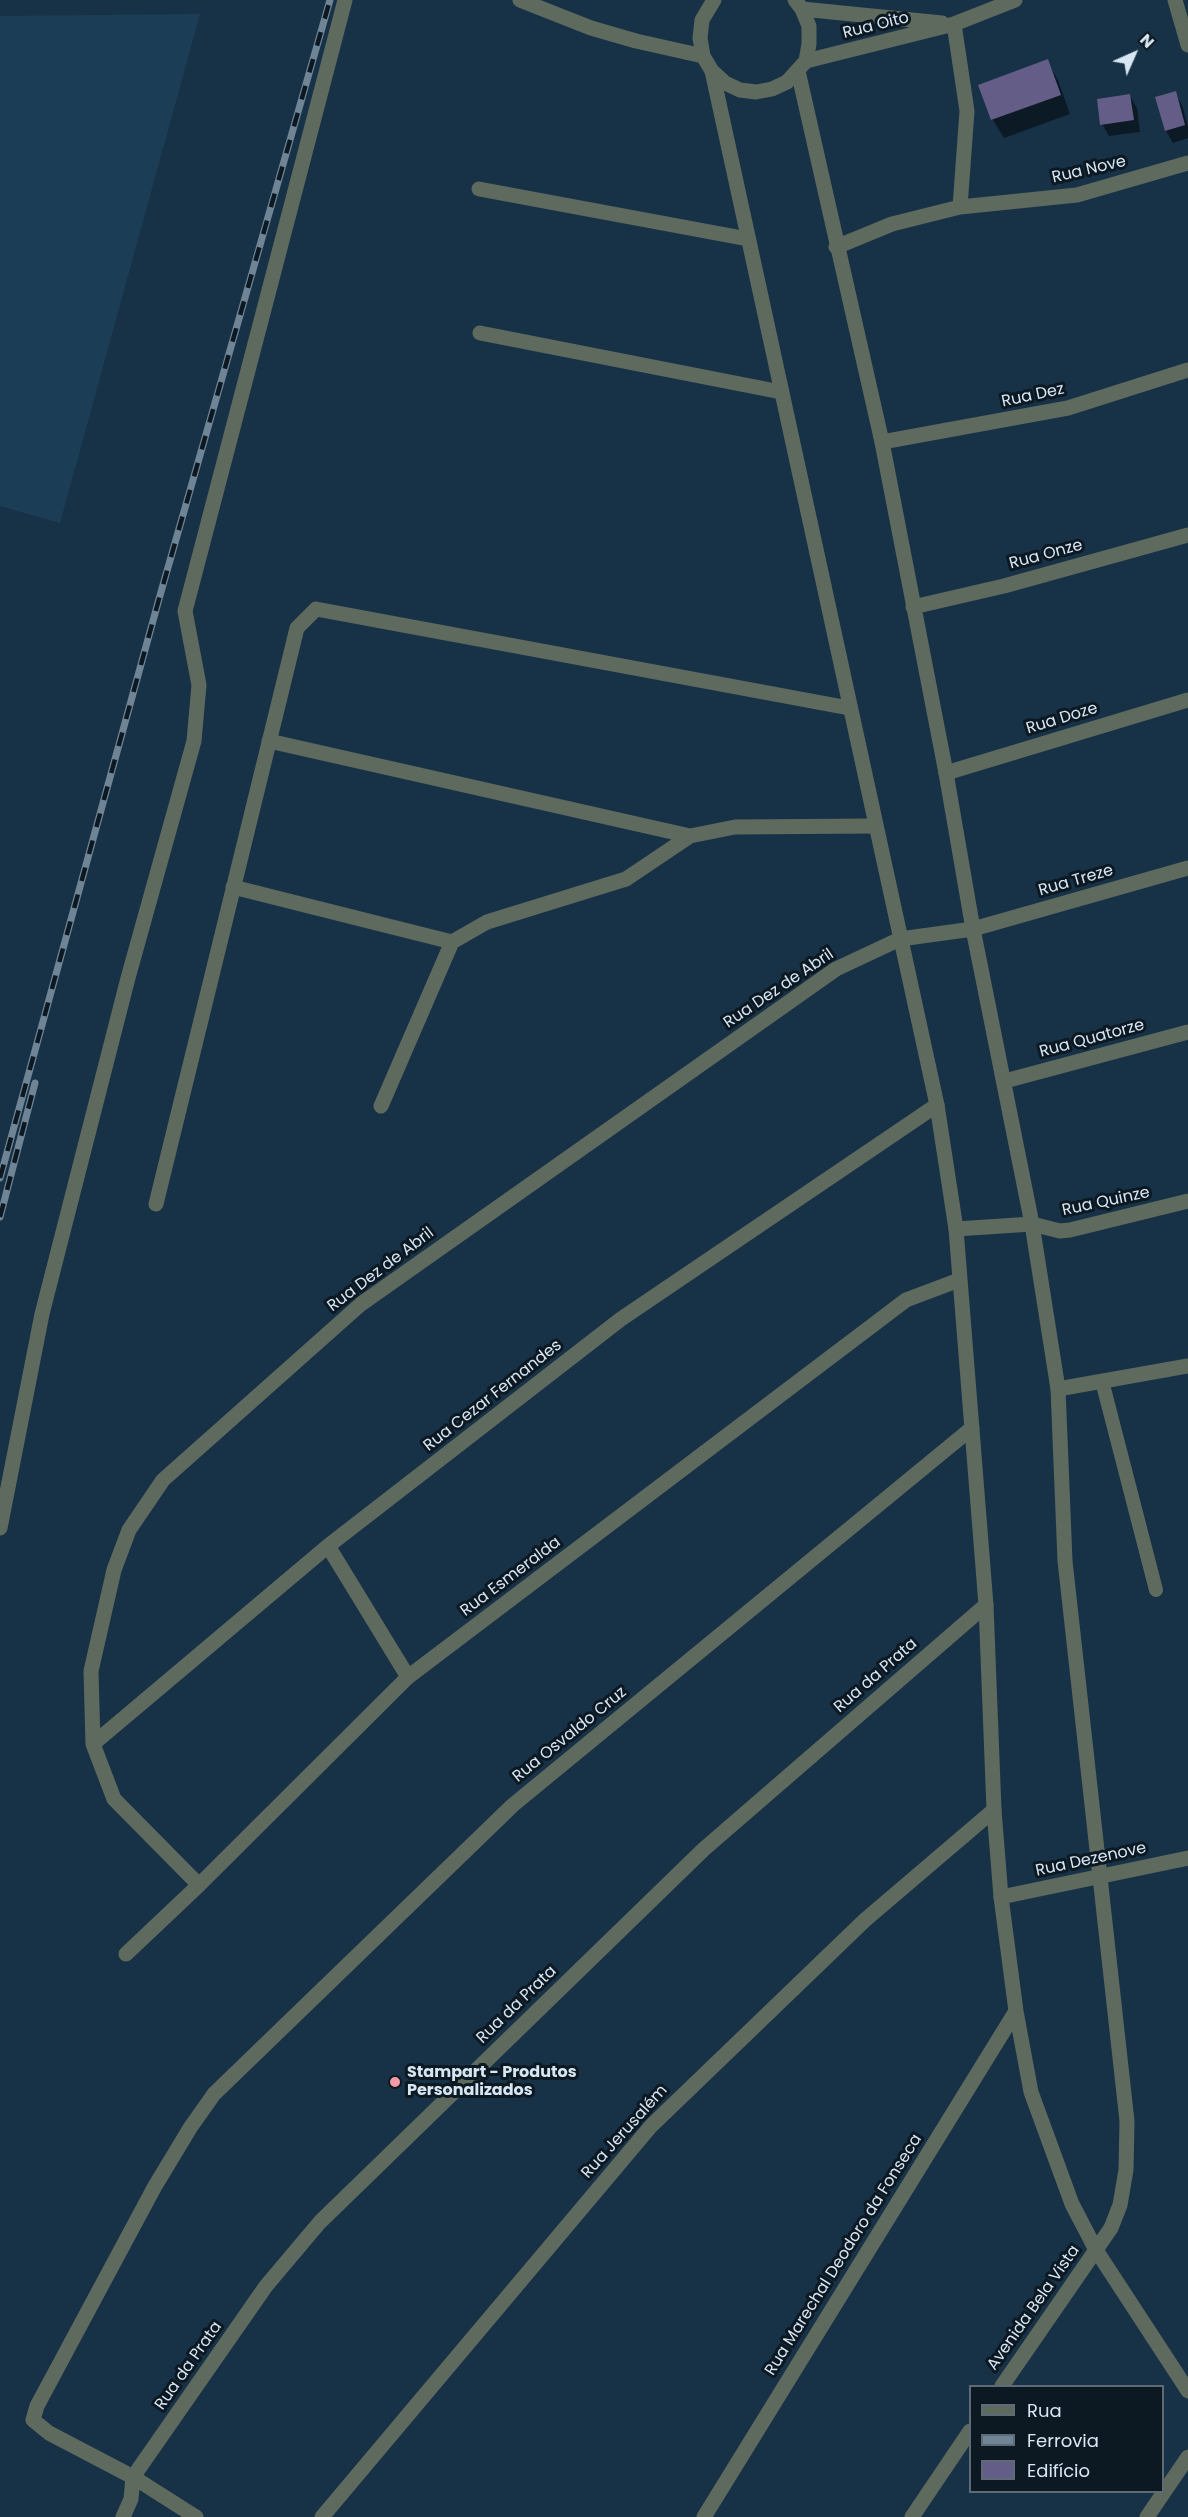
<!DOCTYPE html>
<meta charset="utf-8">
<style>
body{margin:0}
#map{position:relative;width:1188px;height:2517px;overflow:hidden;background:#173246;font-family:Poppins,sans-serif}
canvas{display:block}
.legend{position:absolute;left:969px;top:2385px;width:195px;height:108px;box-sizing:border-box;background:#0d1922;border:2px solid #5e6b76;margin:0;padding:8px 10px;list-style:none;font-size:18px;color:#d7e6f3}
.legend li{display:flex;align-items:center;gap:12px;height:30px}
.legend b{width:30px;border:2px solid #5e6b76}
.north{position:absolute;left:1104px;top:24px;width:60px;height:60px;-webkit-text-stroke:4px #0d1922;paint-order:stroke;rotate:45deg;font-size:16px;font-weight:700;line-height:24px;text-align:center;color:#d7e6f3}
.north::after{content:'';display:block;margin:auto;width:21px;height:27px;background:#d7e6f3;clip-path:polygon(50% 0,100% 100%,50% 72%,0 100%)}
</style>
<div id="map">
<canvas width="1188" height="2517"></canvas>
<ul class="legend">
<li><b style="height:8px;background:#5f6a5f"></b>Rua</li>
<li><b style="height:8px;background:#6f8495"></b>Ferrovia</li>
<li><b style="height:16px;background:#635d88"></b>Edifício</li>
</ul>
<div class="north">N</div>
</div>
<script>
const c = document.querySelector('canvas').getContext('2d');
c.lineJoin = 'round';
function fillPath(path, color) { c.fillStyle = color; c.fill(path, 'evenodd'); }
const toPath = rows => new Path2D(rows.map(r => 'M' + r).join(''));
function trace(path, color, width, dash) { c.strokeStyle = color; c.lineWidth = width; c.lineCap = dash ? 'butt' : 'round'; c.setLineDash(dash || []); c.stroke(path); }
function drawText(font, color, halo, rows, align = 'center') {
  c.font = font + ' Poppins,sans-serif'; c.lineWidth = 6; c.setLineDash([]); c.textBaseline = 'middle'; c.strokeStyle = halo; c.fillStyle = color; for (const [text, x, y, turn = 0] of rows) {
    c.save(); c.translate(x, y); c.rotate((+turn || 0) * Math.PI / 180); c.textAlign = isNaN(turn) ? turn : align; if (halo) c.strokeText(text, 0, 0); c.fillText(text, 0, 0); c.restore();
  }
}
fillPath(toPath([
 [200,14,60,523,0,506,0,16]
]), '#1c3d56');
fillPath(toPath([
 [1047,61,1058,80,1070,114,1004,138,993,120,980,85],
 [1175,93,1182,105,1188,126,1188,138,1173,143,1166,131],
 [1130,96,1137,108,1140,132,1109,136,1102,124]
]), '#0007');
fillPath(toPath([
 [1048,59,1061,95,991,120,978,85],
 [1176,91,1185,125,1165,131,1155,97],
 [1130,94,1134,120,1100,125,1097,99]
]), '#635d88');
trace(toPath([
 [1102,1381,1156,1590]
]), '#5f6a5f', 14);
trace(toPath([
 [1175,0,1188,45],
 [802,9,942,23],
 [806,61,954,24,1015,0],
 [479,189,748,239],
 [960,207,1077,195,1188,163],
 [836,247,892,224,960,207,967,111,954,24],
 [480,333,781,392],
 [882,442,1068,408,1188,370],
 [913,607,1004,586,1188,535],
 [269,741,690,836],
 [946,773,1188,700],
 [233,887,452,942],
 [1005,1081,1188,1032],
 [381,1106,452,942,487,922,626,879,690,836,735,827,875,826],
 [156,1204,297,628,316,609,849,708],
 [956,1229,1032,1224,1060,1231,1070,1230,1188,1201],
 [1058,1389,1188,1366],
 [0,1528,42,1314,128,978,194,741,199,685,185,611,345,0],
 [328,1546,408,1677],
 [93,1744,328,1546,621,1319,937,1105],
 [199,1885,114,1799,93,1744,91,1671,114,1570,129,1530,163,1480,361,1304,836,969,900,939,973,929,1188,868],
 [1001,1897,1188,1858],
 [126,1954,199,1885,408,1677,906,1300,959,1280],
 [123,2517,131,2499,133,2477,266,2286,320,2222,704,1849,986,1605],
 [196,2517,133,2477,49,2433,33,2420,37,2406,155,2186,190,2128,214,2094,513,1805,972,1428],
 [322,2517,651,2126,865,1920,994,1810],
 [1147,2517,1188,2457]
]), '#5f6a5f', 15);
trace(toPath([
 [520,0,591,28,636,41,703,56],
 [714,0,702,20,700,38,703,56,712,71,725,83,740,90,756,92,772,89,787,82,806,61,809,44,809,26,802,9,795,0],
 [712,71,937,1105,956,1229,986,1605,994,1810,1001,1897,1016,2011,1031,2092,1072,2204,1096,2250,1188,2391],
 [798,71,882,442,946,773,973,929,1032,1224,1058,1389,1065,1561,1127,2121,1126,2170,1120,2205,1111,2228,1002,2386],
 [704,2517,1016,2011],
 [912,2517,970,2431]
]), '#5f6a5f', 15);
const rail = toPath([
 [0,1178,159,599,330,0],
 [0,1217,35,1083]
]);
trace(rail, '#6f8495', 7);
trace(rail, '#0d1922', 4.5, [14]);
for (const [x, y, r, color] of [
 [395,2082,6,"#f49aa6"]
]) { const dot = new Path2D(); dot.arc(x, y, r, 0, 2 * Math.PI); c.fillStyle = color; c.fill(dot); trace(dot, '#0d1922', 2); }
drawText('16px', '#d7e6f3', '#0d1922', [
 ["Rua Oito",876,26,-14],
 ["Rua Nove",1089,170,-13],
 ["Rua Dez",1033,396,-12],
 ["Rua Onze",1046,555,-15],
 ["Rua Doze",1062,719,-17],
 ["Rua Treze",1076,881,-16],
 ["Rua Dez de Abril",779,989,-34],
 ["Rua Quatorze",1092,1039,-15],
 ["Rua Quinze",1106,1202,-12],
 ["Rua Dez de Abril",381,1270,-37],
 ["Rua Cezar Fernandes",493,1396,-38],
 ["Rua Esmeralda",511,1577,-37],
 ["Rua da Prata",876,1676,-41],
 ["Rua Osvaldo Cruz",570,1735,-39],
 ["Rua Dezenove",1091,1860,-12],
 ["Rua da Prata",517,2005,-44],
 ["Rua Jerusalém",625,2132,-48],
 ["Rua Marechal Deodoro da Fonseca",844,2255,-58],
 ["Avenida Bela Vista",1034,2308,-55],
 ["Rua da Prata",189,2366,-55]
]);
drawText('bold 16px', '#d7e6f3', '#0d1922', [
 ["Stampart - Produtos",407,2073],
 ["Personalizados",407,2091]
], 'left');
</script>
